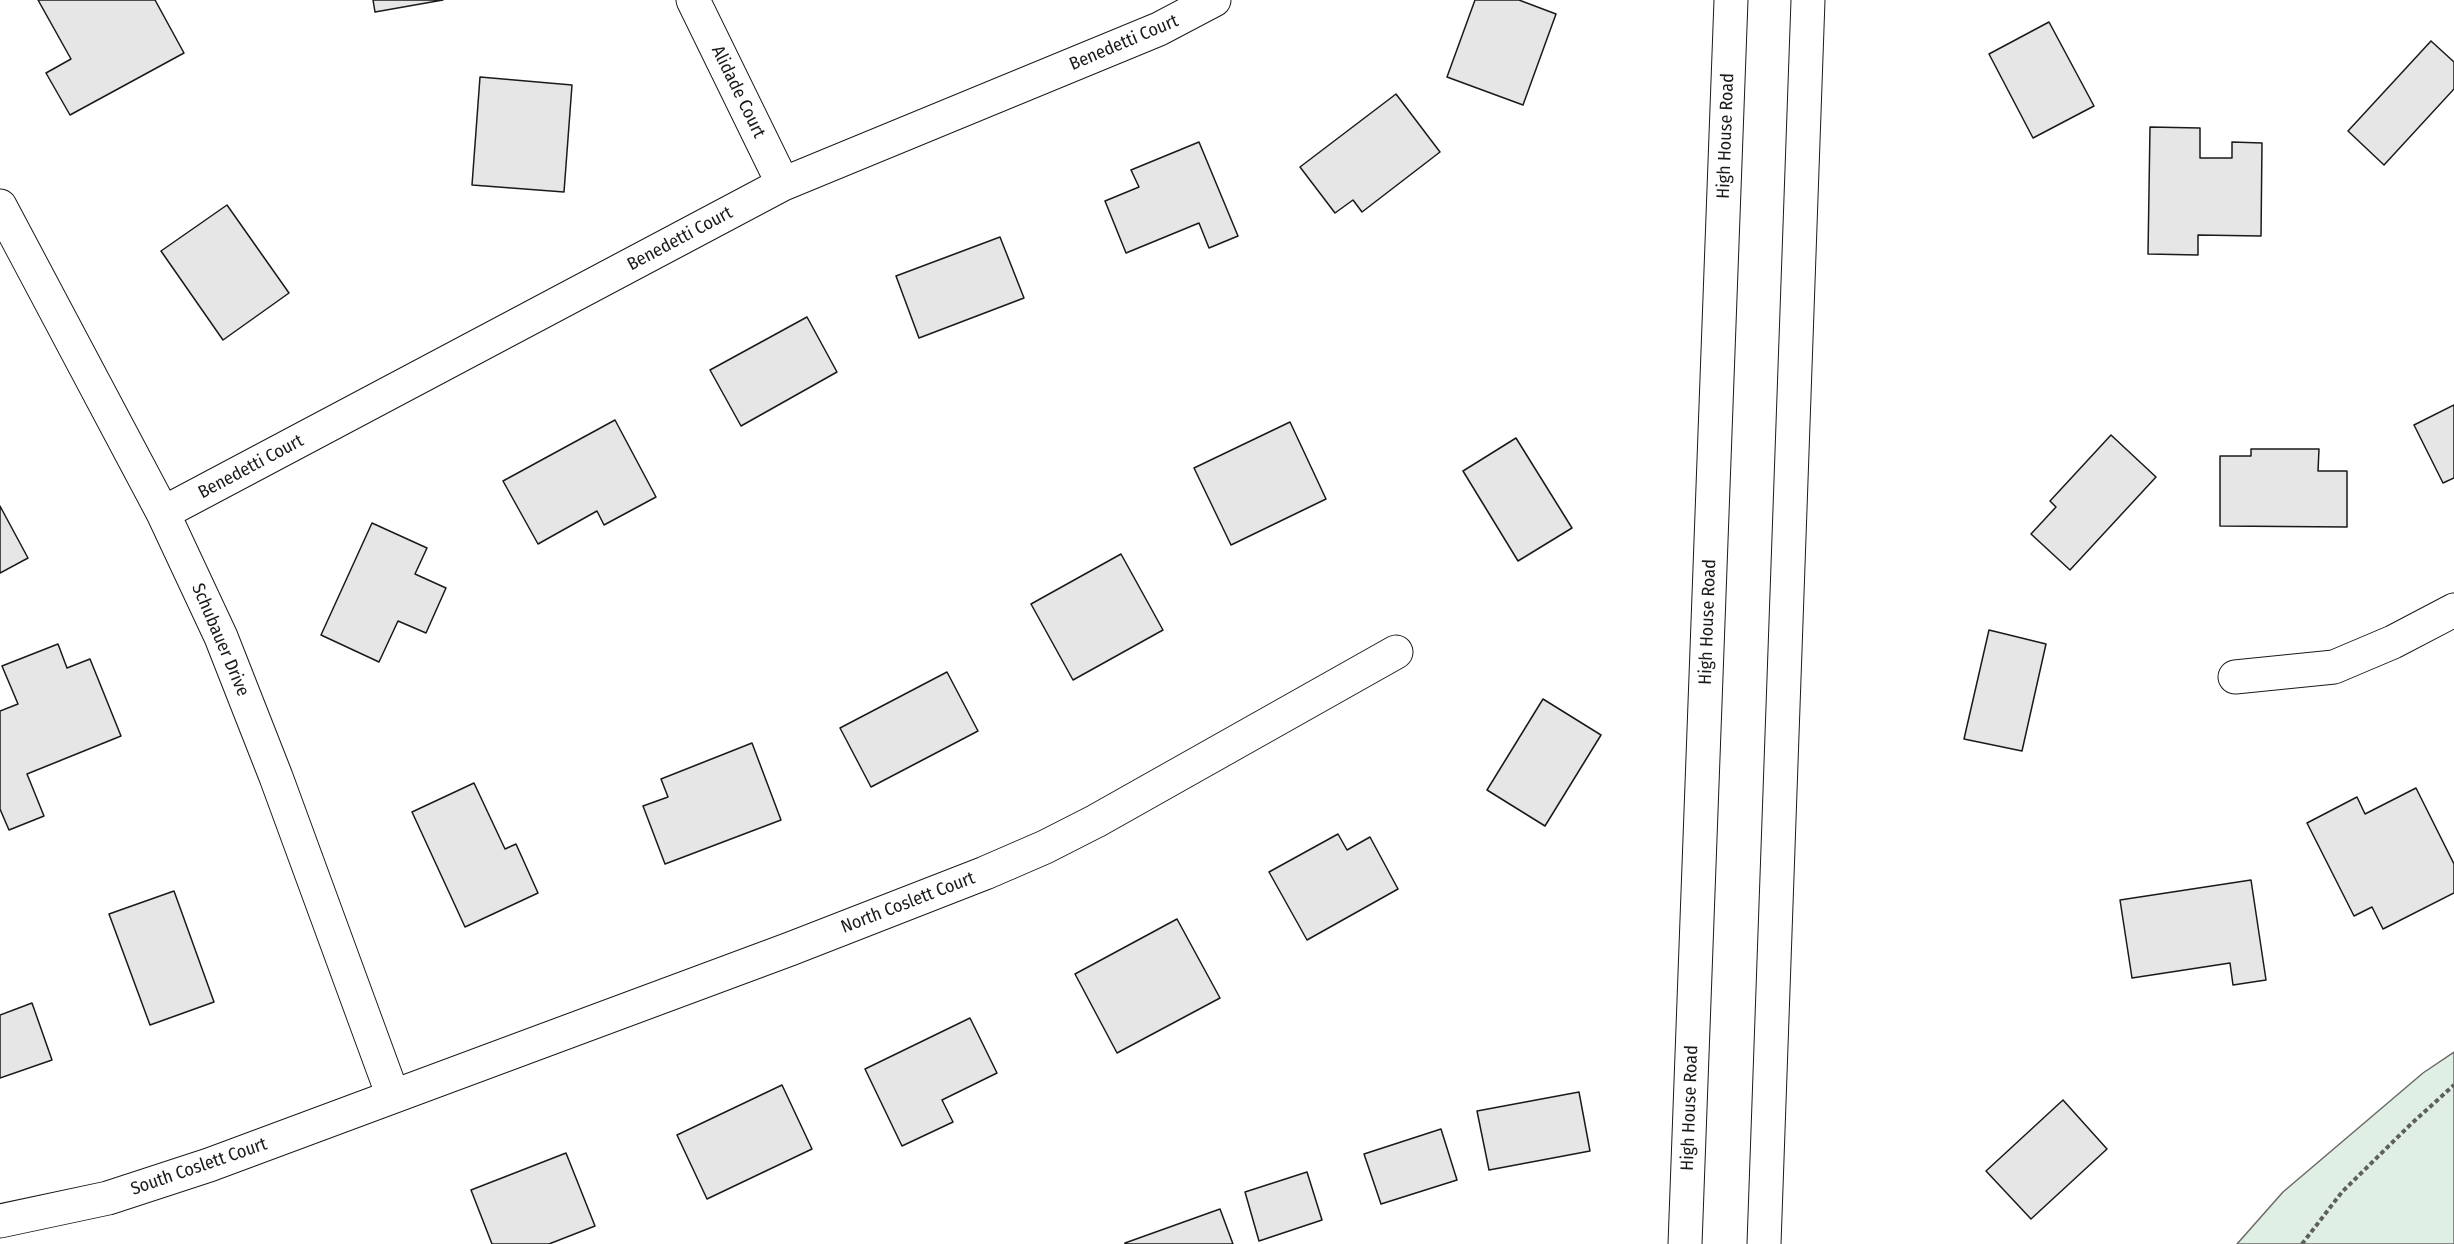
<!DOCTYPE html>
<style>
body{margin:0}
canvas{display:block;background:#fff}
</style>
<canvas width="2454" height="1244"></canvas>
<script>
const c = document.querySelector('canvas').getContext('2d');
c.lineJoin = 'round';
function fillPath(path, color) { c.fillStyle = color; c.fill(path, 'evenodd'); }
const toPath = rows => new Path2D(rows.map(r => 'M' + r).join(''));
function trace(path, color, width, dash) { c.strokeStyle = color; c.lineWidth = width; c.lineCap = dash ? 'butt' : 'round'; c.setLineDash(dash || []); c.stroke(path); }
function drawText(font, color, halo, rows, align = 'center') {
  c.font = font + ' "Fira Sans Condensed",sans-serif'; c.lineWidth = 4.5; c.setLineDash([]); c.textBaseline = 'middle'; c.strokeStyle = halo; c.fillStyle = color; for (const [text, x, y, turn = 0] of rows) {
    c.save(); c.translate(x, y); c.rotate((+turn || 0) * Math.PI / 180); c.textAlign = isNaN(turn) ? turn : align; if (halo) c.strokeText(text, 0, 0); c.fillText(text, 0, 0); c.restore();
  }
}
const green = toPath([
 [2454,1052,2454,1244,2237,1244,2283,1192,2423,1073,2454,1052]
]);
fillPath(green, '#e0efe3');
trace(green, '#6a6a6a', 1.5);
const building = toPath([
 [38,0,155,0,184,53,70,115,46,73,71,59,38,0],
 [373,0,443,0,375,12,373,0],
 [1475,0,1519,0,1556,14,1523,105,1447,77,1475,0],
 [2049,22,2094,106,2033,138,1989,54,2049,22],
 [2431,41,2454,62,2454,89,2384,165,2348,131,2431,41],
 [480,77,572,85,564,192,472,185,480,77],
 [1396,94,1440,152,1362,212,1353,200,1335,213,1300,167,1396,94],
 [2150,127,2200,128,2200,158,2232,158,2232,142,2262,143,2261,236,2198,235,2198,255,2148,254,2150,127],
 [1199,142,1238,236,1209,248,1199,223,1126,253,1105,201,1139,187,1131,170,1199,142],
 [227,205,289,293,223,340,161,251,227,205],
 [1000,237,1024,298,919,338,896,276,1000,237],
 [807,317,837,372,741,426,710,370,807,317],
 [2454,405,2454,478,2443,483,2414,425,2454,405],
 [615,420,656,497,604,525,597,511,538,544,503,481,615,420],
 [1290,422,1326,499,1231,545,1194,468,1290,422],
 [2111,435,2156,477,2070,570,2031,534,2056,507,2050,501,2111,435],
 [1516,438,1572,528,1518,561,1463,471,1516,438],
 [2251,449,2319,449,2318,471,2347,471,2347,527,2220,526,2220,456,2251,456,2251,449],
 [0,506,28,558,0,573,0,506],
 [372,523,427,548,415,574,446,588,426,633,398,621,379,662,321,635,372,523],
 [1121,554,1163,630,1073,680,1031,604,1121,554],
 [1989,630,2046,644,2022,751,1964,739,1989,630],
 [58,644,67,668,90,659,121,736,27,774,44,816,9,830,0,809,0,711,18,704,2,666,58,644],
 [947,672,978,731,871,787,840,728,947,672],
 [1543,699,1601,735,1545,826,1487,790,1543,699],
 [752,743,781,820,665,864,643,806,668,797,661,779,752,743],
 [474,783,505,849,516,844,538,893,465,927,412,812,474,783],
 [2416,788,2454,864,2454,893,2383,929,2372,907,2354,916,2307,823,2357,797,2365,814,2416,788],
 [1338,834,1347,850,1370,837,1398,889,1307,940,1269,872,1338,834],
 [2251,880,2266,980,2233,985,2230,963,2132,978,2120,900,2251,880],
 [174,891,214,1002,150,1025,109,914,174,891],
 [1177,919,1220,998,1117,1053,1075,974,1177,919],
 [32,1003,52,1060,0,1078,0,1015,32,1003],
 [970,1018,997,1073,942,1100,953,1122,902,1146,865,1069,970,1018],
 [782,1085,812,1149,707,1199,677,1135,782,1085],
 [1579,1092,1590,1151,1489,1170,1477,1111,1579,1092],
 [2063,1100,2107,1149,2031,1219,1986,1171,2063,1100],
 [1441,1129,1457,1180,1381,1204,1364,1154,1441,1129],
 [566,1153,595,1226,549,1244,492,1244,471,1190,566,1153],
 [1307,1172,1322,1220,1259,1241,1245,1192,1307,1172],
 [1220,1209,1233,1244,1125,1244,1125,1243,1220,1209]
]);
fillPath(building, '#e6e6e6');
trace(building, '#1a1a1a', 1.5);
const minor = toPath([
 [693,0,783,184],
 [0,206,163,513,221,637,276,777,393,1096],
 [163,513,783,184,1159,29,1214,0],
 [2235,677,2334,667,2393,642,2454,610],
 [0,1221,108,1198,209,1165,790,949,985,873,1045,847,1096,821,1396,652]
]);
const primary = toPath([
 [1685,1244,1731,0],
 [1764,1244,1808,0]
]);
trace(minor, '#1a1a1a', 35);
trace(primary, '#1a1a1a', 35);
trace(toPath([
 [2302,1244,2342,1192,2410,1125,2454,1085]
]), '#5f5f5f', 4, [4.5, 3]);
trace(minor, '#fff', 33);
trace(primary, '#fff', 33);
drawText('18px', '#1a1a1a', '#fff', [
 ["Benedetti Court",1124,43,-23],
 ["Alidade Court",738,92,64],
 ["High House Road",1726,136,-88],
 ["Benedetti Court",680,239,-28],
 ["Benedetti Court",251,467,-28],
 ["High House Road",1708,622,-88],
 ["Schubauer Drive",220,640,67],
 ["North Coslett Court",908,903,-21],
 ["High House Road",1690,1108,-88],
 ["South Coslett Court",199,1167,-19]
]);
</script>
